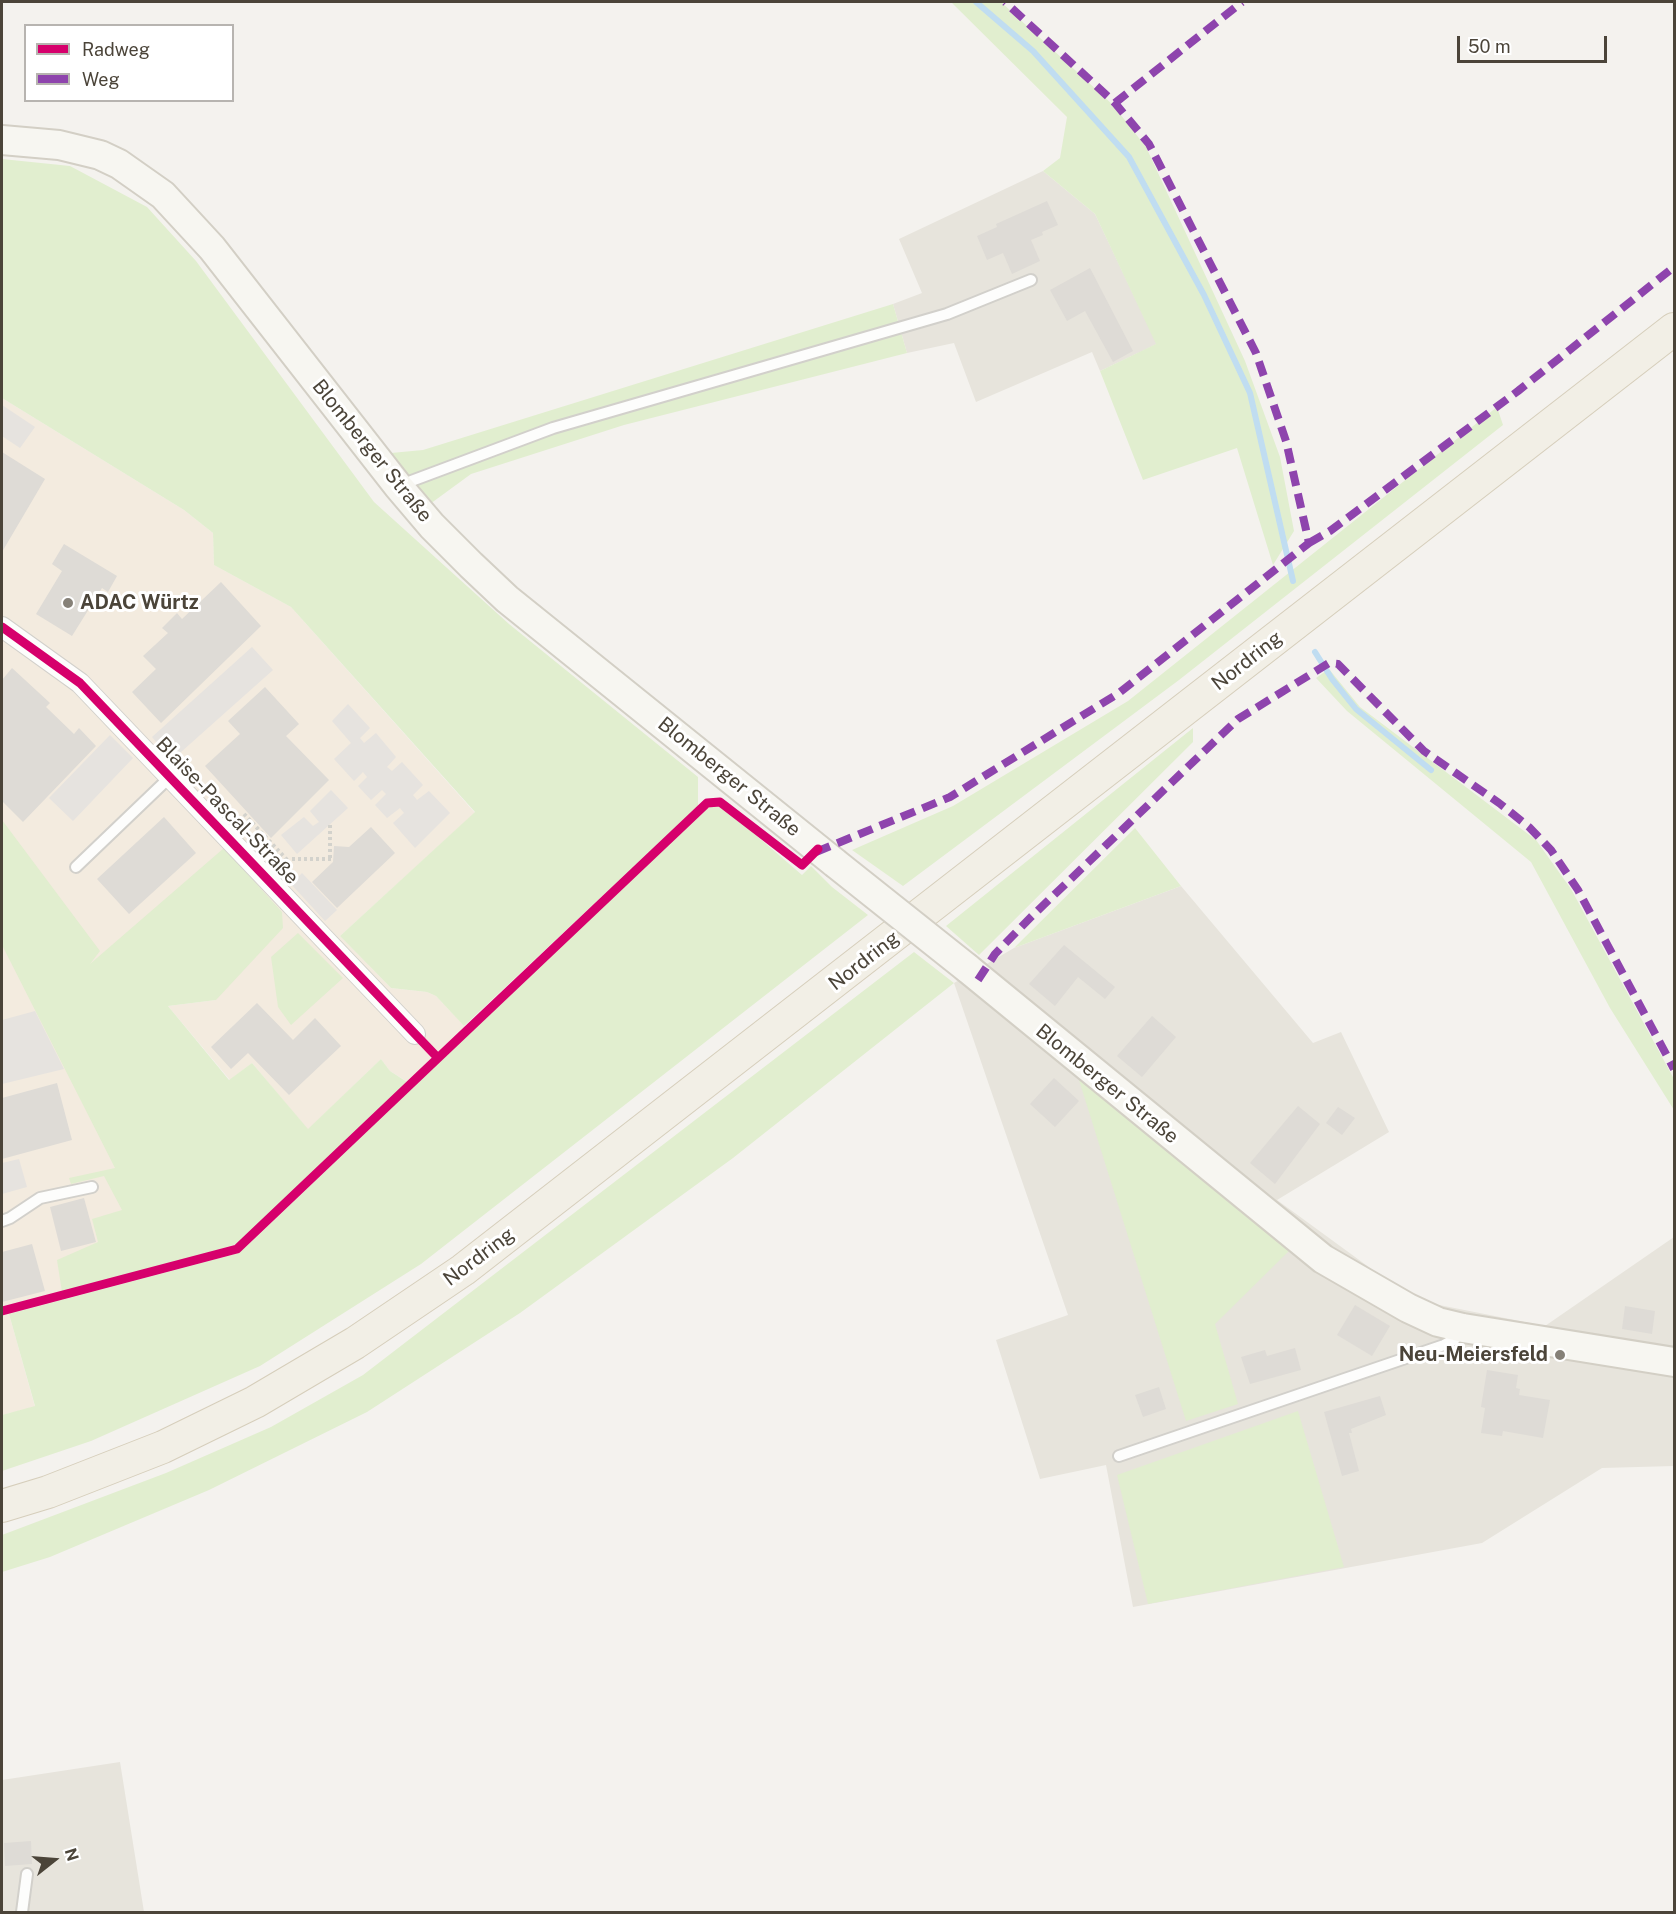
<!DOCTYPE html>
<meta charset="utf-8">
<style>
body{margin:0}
#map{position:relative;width:1676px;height:1914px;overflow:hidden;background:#f4f2ee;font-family:"Public Sans",sans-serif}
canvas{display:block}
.frame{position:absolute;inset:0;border:3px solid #4b4439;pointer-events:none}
.legend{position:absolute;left:24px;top:24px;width:210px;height:78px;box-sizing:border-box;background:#fff;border:2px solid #b7b4b0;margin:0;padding:8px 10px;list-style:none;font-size:18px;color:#4b4439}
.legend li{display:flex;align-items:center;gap:12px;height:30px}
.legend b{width:30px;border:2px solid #b7b4b0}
.north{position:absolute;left:24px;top:1830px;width:60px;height:60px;-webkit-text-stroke:4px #fff;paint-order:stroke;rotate:73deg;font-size:16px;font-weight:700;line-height:24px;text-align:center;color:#4b4439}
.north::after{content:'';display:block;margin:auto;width:21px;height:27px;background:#4b4439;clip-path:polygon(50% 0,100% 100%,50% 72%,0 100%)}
.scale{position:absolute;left:1457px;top:36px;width:150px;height:27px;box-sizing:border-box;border:3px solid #4b4439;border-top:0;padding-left:8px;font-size:18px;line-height:21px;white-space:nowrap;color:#4b4439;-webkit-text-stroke:4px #fff;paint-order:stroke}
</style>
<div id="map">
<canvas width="1676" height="1914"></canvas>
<div class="frame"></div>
<ul class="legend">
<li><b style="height:8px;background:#d6006c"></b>Radweg</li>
<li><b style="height:8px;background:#8e44ad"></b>Weg</li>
</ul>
<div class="north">N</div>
<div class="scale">50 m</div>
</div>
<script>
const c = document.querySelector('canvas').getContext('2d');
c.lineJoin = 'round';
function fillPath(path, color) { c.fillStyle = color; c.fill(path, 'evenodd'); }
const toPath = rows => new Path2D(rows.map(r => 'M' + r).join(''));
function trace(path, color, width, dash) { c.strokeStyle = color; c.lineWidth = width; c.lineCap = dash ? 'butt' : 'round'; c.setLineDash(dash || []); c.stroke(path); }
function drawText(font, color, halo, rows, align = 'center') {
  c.font = font + ' "Public Sans",sans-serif'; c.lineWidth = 6; c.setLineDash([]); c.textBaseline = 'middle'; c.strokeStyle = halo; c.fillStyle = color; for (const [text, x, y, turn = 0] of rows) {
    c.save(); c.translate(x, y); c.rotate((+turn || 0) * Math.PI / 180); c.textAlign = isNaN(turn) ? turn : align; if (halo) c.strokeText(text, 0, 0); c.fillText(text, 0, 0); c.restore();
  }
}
fillPath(toPath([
 [1043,171,1095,214,1157,344,1100,371,1092,352,976,402,954,343,907,353,893,304,922,293,899,239],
 [1181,886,1313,1043,1341,1032,1389,1132,1277,1200,1414,1300,1545,1326,1674,1237,1674,1466,1602,1468,1482,1543,1133,1607,1106,1465,1040,1479,996,1340,1068,1315,954,983,1014,948],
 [120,1762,144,1912,2,1912,2,1780]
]), '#e7e4dc');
fillPath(toPath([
 [2,398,184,510,213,533,214,565,291,607,475,813,340,936,391,988,427,992,436,996,471,1033,247,1246,235,1254,9,1314,35,1407,2,1415],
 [87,967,216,1000,168,1006,230,1080,252,1063,308,1130,381,1059,390,1071,406,1081,258,1225]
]), '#f3ebdf');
fillPath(toPath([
 [951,2,1001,2,1113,105,1146,147,1245,361,1280,457,1294,531,1273,565,1237,448,1143,480,1100,371,1156,344,1095,214,1043,171,1060,158,1067,117],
 [2,159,70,166,147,207,196,261,374,502,509,624,698,777,698,806,464,1026,436,996,427,992,391,988,340,936,475,812,291,607,214,565,213,533,184,510,2,398],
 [893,304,907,353,624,425,471,474,430,504,391,453,423,450],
 [1497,407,1503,425,1179,680,903,886,852,850,953,806,1128,701],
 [1329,669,1360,707,1536,840,1571,889,1674,1079,1674,1110,1610,1008,1531,862,1347,711,1316,678],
 [1193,728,1193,742,979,955,946,926],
 [715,804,721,805,802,875,811,866,832,887,868,915,421,1264,260,1366,91,1441,2,1471,2,1415,35,1406,9,1314,235,1254,247,1246,707,807],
 [2,820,100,951,90,964,224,848,282,912,283,928,216,1000,168,1006,229,1080,252,1063,308,1129,381,1059,390,1071,407,1082,239,1243,163,1267,62,1292,57,1260,98,1242,92,1219,122,1210,104,1176,71,1184,69,1178,115,1168,2,945],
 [1135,828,1181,886,1014,948],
 [298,933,343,978,291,1025,278,1007,271,957],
 [914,952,954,983,733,1158,520,1313,367,1412,209,1490,50,1557,2,1572,2,1535,166,1473,271,1427,363,1375],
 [1078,1077,1290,1250,1215,1324,1238,1404,1186,1421],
 [1298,1411,1344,1567,1148,1604,1117,1475]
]), '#e1eecf');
fillPath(toPath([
 [2,405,35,427,20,448,2,436],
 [252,647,273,670,172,760,152,737],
 [348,704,370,728,360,738,364,743,376,733,396,757,387,767,392,771,402,762,423,785,413,795,417,800,429,791,450,813,415,848,393,823,404,813,400,808,387,818,375,805,386,794,382,790,371,800,358,786,367,777,363,772,354,781,334,759,351,743,332,721],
 [110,735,133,758,73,821,49,798],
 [331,790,348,808,297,854,281,835,304,817,313,826,319,822,310,811],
 [302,873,337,910,325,921,291,884],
 [35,1011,64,1069,2,1084,2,1020],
 [19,1159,27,1187,2,1194,2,1163]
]), '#e6e3df');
trace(toPath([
 [976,2,1033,51,1129,157,1204,295,1250,393,1293,581],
 [1315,652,1332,679,1356,709,1431,770]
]), '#c0ddf1', 6);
fillPath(toPath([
 [1047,201,1058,225,1042,232,1043,235,1031,240,1040,261,1012,274,1003,253,987,260,977,236,997,227,996,224],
 [1090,268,1133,351,1113,362,1085,311,1067,321,1050,290],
 [2,452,45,479,2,552],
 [64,544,117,576,108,592,102,588,72,636,36,614,62,571,52,564],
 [221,582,261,626,161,723,132,692,156,669,143,656,168,633,162,628,177,613,182,619],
 [12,668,50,703,46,707,74,734,79,728,96,746,23,822,2,801,2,680],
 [265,687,299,724,286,736,329,780,271,838,205,766,240,734,228,721],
 [164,817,196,853,129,914,97,879],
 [371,827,395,853,337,908,312,882,333,862,334,846,349,847],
 [1064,945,1115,987,1105,999,1078,977,1055,1006,1029,984],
 [257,1003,293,1040,315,1018,341,1046,289,1095,248,1053,231,1069,211,1047],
 [1152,1016,1176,1037,1142,1077,1117,1056],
 [1054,1078,1079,1101,1055,1127,1030,1104],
 [57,1083,72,1140,2,1159,2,1098],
 [1298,1106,1320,1124,1275,1184,1250,1163],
 [1338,1107,1355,1118,1342,1135,1326,1123],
 [84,1198,96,1242,61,1251,50,1207],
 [32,1244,45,1291,2,1302,2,1252],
 [1355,1305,1390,1326,1372,1356,1337,1335],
 [1625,1306,1655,1311,1652,1334,1622,1329],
 [1295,1348,1301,1370,1250,1384,1241,1357,1265,1350,1267,1356],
 [1487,1370,1518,1375,1516,1388,1520,1389,1519,1395,1550,1400,1543,1438,1503,1431,1502,1436,1481,1433,1485,1408,1481,1407],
 [1159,1387,1166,1409,1143,1417,1135,1395],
 [1380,1396,1386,1415,1351,1429,1352,1433,1349,1433,1359,1471,1342,1476,1324,1412],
 [31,1841,32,1864,5,1866,4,1843]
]), '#dedbd6');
const service = toPath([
 [398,486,553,428,947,314,1031,280],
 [76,867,170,777],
 [2,1221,10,1218,40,1198,92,1187],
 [1119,1456,1444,1345,1455,1339,1461,1331],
 [22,1912,27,1874]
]);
const minor = toPath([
 [2,627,80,683,415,1034]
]);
const secondary = toPath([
 [2,140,59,145,100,155,119,164,163,195,212,248,398,486,432,526,471,565,507,599,835,863],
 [967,968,1323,1259,1408,1308,1438,1322,1463,1328,1674,1362]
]);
const primary = toPath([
 [2,1506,48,1492,163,1447,255,1402,355,1343,463,1270,1674,329]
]);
trace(service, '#d2d0cb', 14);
trace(minor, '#d2d0cb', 22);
trace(secondary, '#d3cfc5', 32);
trace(primary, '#d6cebb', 34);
trace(toPath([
 [244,814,289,862],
 [330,825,330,859],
 [292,859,334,859]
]), '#d3d2cc', 4, [3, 3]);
trace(service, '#fdfdfc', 10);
trace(minor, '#fdfdfc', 20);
trace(secondary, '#f7f6f1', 28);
trace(primary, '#f2efe6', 32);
const secondaryBridge = toPath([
 [835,863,967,968]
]);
trace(secondaryBridge, '#d3cfc5', 32, []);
trace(secondaryBridge, '#f7f6f1', 28);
trace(toPath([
 [1115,103,1242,2],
 [1309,543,1330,531,1518,391,1674,267],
 [816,852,950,797,1119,693,1309,543,1286,441,1256,353,1149,144,1115,103,1005,2],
 [978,980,995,954,1031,917,1238,719,1329,663,1338,664,1424,751,1499,803,1529,827,1551,850,1578,890,1674,1069]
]), '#8e44ad', 8, [15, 8]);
trace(toPath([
 [2,627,80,683,438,1058,707,803,720,802,802,865,818,849],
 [2,1311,237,1249,438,1058]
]), '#d6006c', 9);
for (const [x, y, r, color] of [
 [68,603,6,"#868178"],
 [1560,1355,6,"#868178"]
]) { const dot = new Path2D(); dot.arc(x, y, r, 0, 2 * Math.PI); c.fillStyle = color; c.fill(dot); trace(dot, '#fff', 2); }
drawText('20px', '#4b4439', '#fff', [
 ["Blomberger Straße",372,451,51],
 ["Nordring",1247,661,-38],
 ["Blomberger Straße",729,777,39],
 ["Blaise-Pascal-Straße",227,811,46],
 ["Nordring",864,961,-38],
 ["Blomberger Straße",1107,1084,39],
 ["Nordring",479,1257,-37]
]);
drawText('bold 20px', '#4b4439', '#fff', [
 ["ADAC Würtz",80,603],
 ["Neu-Meiersfeld",1548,1355,"right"]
], 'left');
</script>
